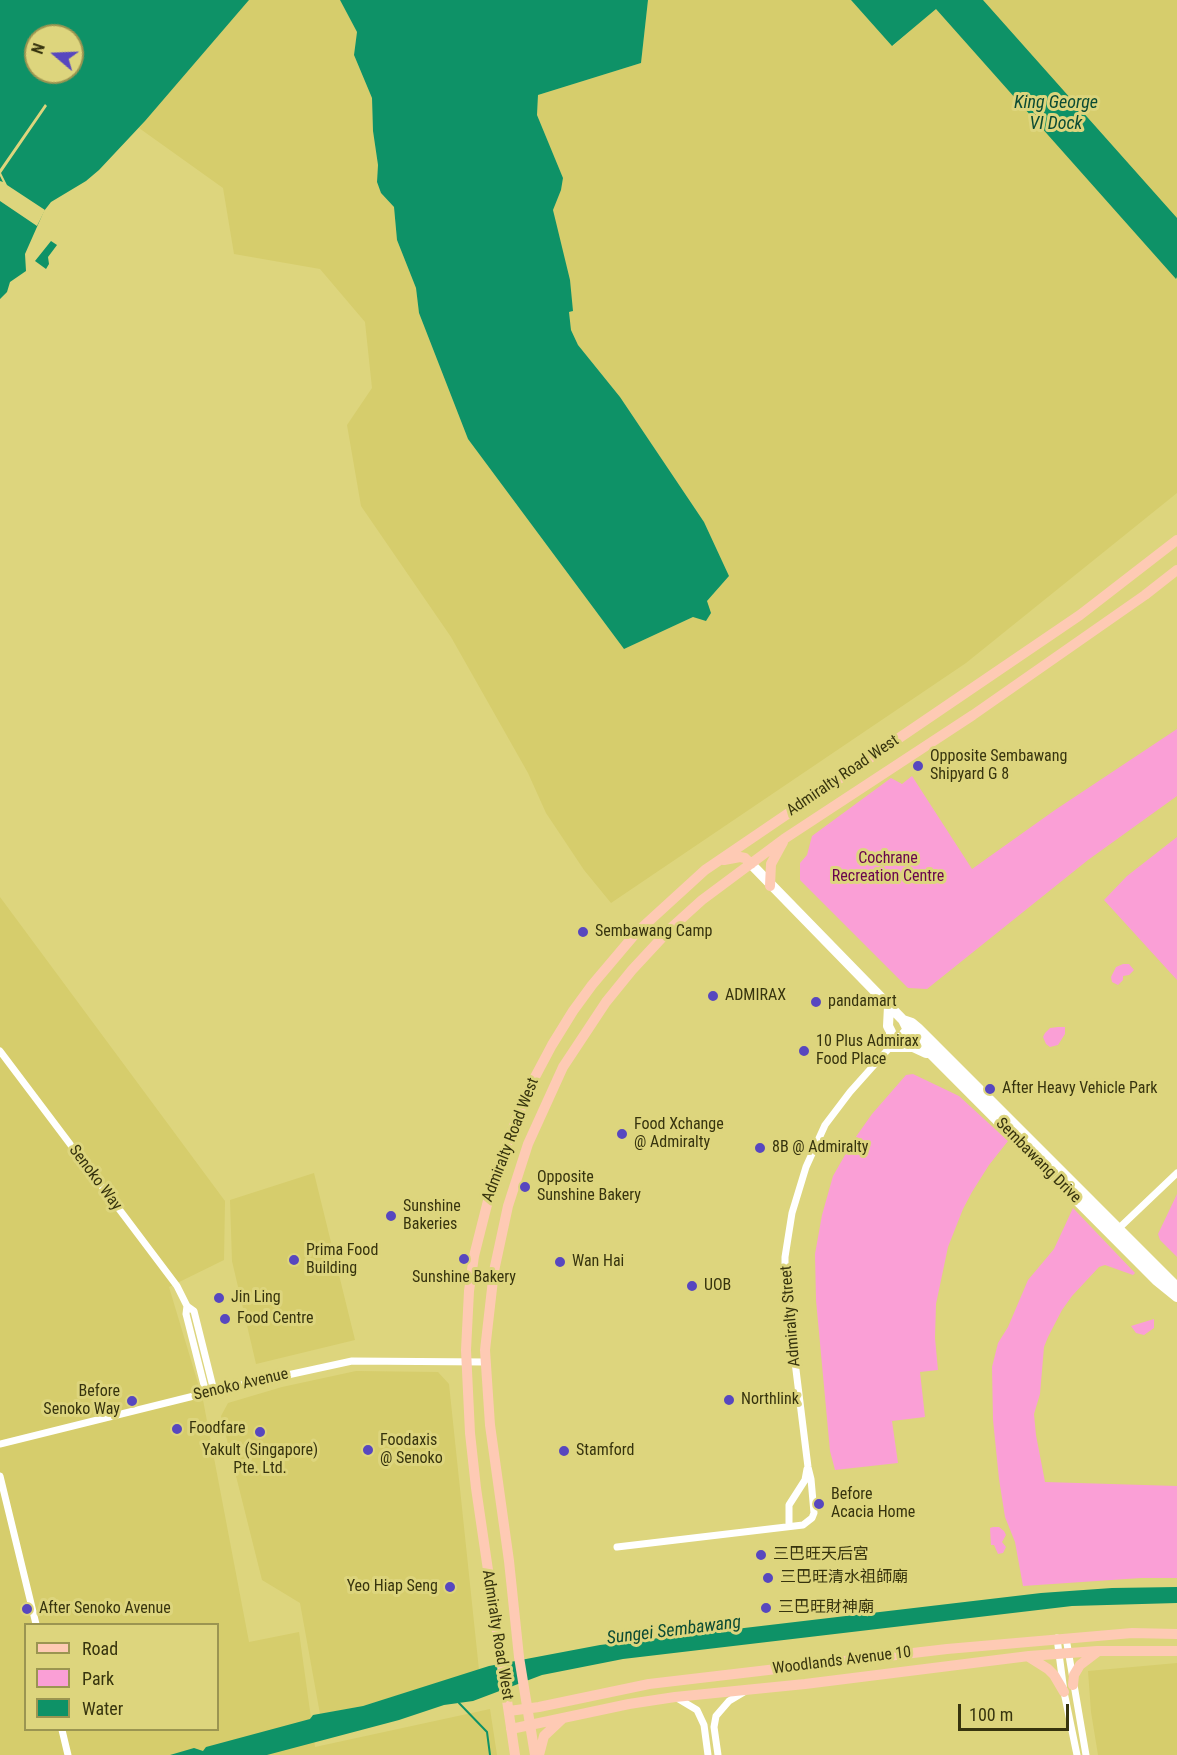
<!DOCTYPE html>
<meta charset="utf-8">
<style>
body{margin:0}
#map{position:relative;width:1177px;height:1755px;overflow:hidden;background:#ddd57d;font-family:"Roboto Condensed",sans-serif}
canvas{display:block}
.legend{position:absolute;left:24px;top:1623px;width:195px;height:108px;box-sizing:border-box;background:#ddd57d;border:2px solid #9b9551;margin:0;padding:8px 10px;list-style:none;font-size:18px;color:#37340e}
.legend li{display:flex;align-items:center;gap:12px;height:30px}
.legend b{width:30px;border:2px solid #9b9551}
.north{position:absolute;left:24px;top:24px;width:60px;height:60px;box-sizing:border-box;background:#ddd57d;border:2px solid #9b9551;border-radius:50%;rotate:289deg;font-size:16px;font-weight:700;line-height:24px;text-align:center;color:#37340e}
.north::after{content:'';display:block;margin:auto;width:21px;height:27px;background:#5747bf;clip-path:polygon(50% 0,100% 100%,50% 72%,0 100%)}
.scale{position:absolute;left:958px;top:1704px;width:111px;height:27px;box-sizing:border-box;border:3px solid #37340e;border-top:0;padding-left:8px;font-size:18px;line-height:21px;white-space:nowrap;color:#37340e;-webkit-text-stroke:4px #ddd57d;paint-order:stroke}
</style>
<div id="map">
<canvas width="1177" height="1755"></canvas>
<ul class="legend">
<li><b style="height:8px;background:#fecab4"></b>Road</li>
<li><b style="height:16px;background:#fa9fd6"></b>Park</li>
<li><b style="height:16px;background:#0e9267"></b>Water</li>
</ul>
<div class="north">N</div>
<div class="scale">100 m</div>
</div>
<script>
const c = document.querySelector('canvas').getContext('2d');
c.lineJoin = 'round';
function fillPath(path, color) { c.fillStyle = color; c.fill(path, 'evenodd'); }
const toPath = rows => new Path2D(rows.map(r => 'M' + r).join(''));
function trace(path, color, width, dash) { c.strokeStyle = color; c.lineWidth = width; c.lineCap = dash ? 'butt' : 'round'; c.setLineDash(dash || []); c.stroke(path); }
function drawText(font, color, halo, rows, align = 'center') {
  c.font = font + ' "Roboto Condensed","Noto Sans SC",sans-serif'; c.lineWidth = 6; c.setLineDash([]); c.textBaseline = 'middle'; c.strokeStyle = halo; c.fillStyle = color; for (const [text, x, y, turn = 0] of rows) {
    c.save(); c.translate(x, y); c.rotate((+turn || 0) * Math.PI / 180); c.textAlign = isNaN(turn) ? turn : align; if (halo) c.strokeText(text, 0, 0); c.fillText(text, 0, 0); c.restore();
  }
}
fillPath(toPath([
 [249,0,340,0,357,32,354,55,372,98,373,131,378,165,377,182,381,193,394,207,397,240,416,288,419,313,468,439,624,649,693,617,729,576,704,522,620,397,578,345,571,330,569,312,573,311,553,210,561,190,563,178,537,115,538,95,641,63,648,0,851,0,893,46,945,0,1177,0,1177,493,966,663,611,903,584,870,546,813,528,773,451,637,361,506,347,425,372,388,365,322,320,269,234,254,223,188,139,128],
 [0,897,225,1201,224,1260,169,1287,203,1400,249,1642,299,1632,315,1747,490,1709,497,1755,0,1755],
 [26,1624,218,1624,218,1730,26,1730],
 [314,1173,355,1340,256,1364,232,1261,230,1200],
 [356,1371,438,1372,449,1384,479,1670,363,1706,320,1714,300,1603,262,1580,221,1416,228,1403,282,1387],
 [1177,1663,1177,1755,1098,1755,1091,1712,1088,1671]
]), '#d6cd6c');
fillPath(toPath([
 [1177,729,1177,796,1088,860,927,989,908,988,800,880,800,863,807,855,812,836,891,778,902,784,912,776,972,869,1055,810],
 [1177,837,1177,980,1104,900,1127,876],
 [1123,964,1129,964,1134,970,1129,975,1123,976,1123,980,1118,985,1112,982,1111,977,1116,967],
 [1058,1027,1065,1027,1065,1034,1058,1045,1050,1047,1046,1044,1043,1037,1045,1033,1050,1028],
 [913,1074,959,1096,1008,1141,989,1165,972,1192,963,1209,948,1247,936,1304,935,1338,938,1370,920,1372,925,1417,892,1421,898,1463,835,1470,830,1451,816,1300,815,1254,822,1215,833,1176,853,1141,872,1114,906,1075],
 [1177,1194,1177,1257,1160,1240,1158,1234],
 [1073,1208,1135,1273,1133,1275,1105,1265,1099,1267,1072,1296,1062,1310,1048,1337,1044,1347,1040,1394,1034,1414,1036,1435,1045,1482,1177,1486,1177,1578,1141,1578,1023,1586,1015,1542,1005,1517,999,1479,993,1420,992,1367,998,1343,1008,1327,1028,1280,1054,1249],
 [1154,1319,1154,1328,1144,1335,1136,1333,1131,1326],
 [993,1527,999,1527,1004,1531,1006,1535,1002,1542,1006,1547,1003,1553,998,1554,994,1545,991,1545,990,1528]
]), '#fa9fd6');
fillPath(toPath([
 [0,0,249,0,145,121,99,170,86,181,51,202,44,211,25,254,26,271,10,282,7,292,0,299],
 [36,36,72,36,72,72,36,72],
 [340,0,648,0,641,63,538,95,537,115,563,178,561,190,553,210,570,280,573,311,569,312,571,330,578,345,620,397,704,522,729,576,707,601,711,613,706,621,693,617,624,649,468,439,419,313,416,288,397,240,394,207,381,193,377,182,378,165,373,131,372,98,354,55,357,32],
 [851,0,983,0,1177,218,1177,277,1176,279,936,9,892,46],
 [51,241,57,245,48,257,49,264,46,269,35,261],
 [1177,1587,1177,1603,1072,1606,623,1659,542,1675,473,1701,444,1705,399,1720,267,1755,170,1755,194,1748,203,1751,206,1747,310,1719,313,1715,363,1706,489,1666,600,1645,1041,1593,1112,1588]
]), '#0e9267');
fillPath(toPath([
 [45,104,47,106,1,173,7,185,45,210,37,226,0,201,0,181,3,182,0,176,0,169]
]), '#ddd57d');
trace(toPath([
 [459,1703,487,1732,490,1755]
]), '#0e9267', 2);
trace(toPath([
 [0,1051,177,1286,187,1306,194,1311,214,1391],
 [1116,1231,1177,1173],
 [187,1306,186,1314,206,1393],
 [0,1444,214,1391,352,1361,486,1362],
 [0,1476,36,1624],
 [789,1526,789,1505,805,1480,807,1469],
 [617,1547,803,1525,812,1518,814,1513,811,1479,808,1467,785,1281,785,1257,792,1213,806,1167,825,1125,850,1092,908,1027],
 [1057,1638,1064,1692,1077,1755],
 [1066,1638,1086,1755],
 [677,1698,697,1710,704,1725,708,1755],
 [62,1730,68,1755],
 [718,1755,714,1727,716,1716,729,1701,744,1692]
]), '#fff', 7);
trace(toPath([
 [751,864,903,1020,907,1028,932,1055,1156,1280,1177,1297],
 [889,1006,888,1026,891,1032,890,1047,913,1047,926,1053],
 [903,1020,912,1023,918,1028,1177,1287]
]), '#fff', 10);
trace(toPath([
 [724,860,740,857,745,858,751,864],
 [770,886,771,864,783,842],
 [1029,1657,1048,1669,1054,1675,1064,1692],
 [1073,1685,1074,1675,1080,1665,1097,1652],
 [509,1711,539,1707,649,1684,947,1649,1132,1633,1177,1634],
 [511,1729,629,1704,675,1697,805,1684,1029,1656,1097,1651,1177,1651],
 [515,1755,476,1488,470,1433,466,1350,469,1291,474,1256,493,1181,527,1092,552,1045,573,1011,592,985,636,933,705,870,1080,615,1177,540],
 [535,1755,519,1657,509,1561,490,1425,485,1350,494,1271,508,1206,528,1144,563,1067,606,1002,632,970,671,928,702,900,784,839,973,715,1145,595,1177,570],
 [539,1755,544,1736,562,1719]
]), '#fecab4', 10);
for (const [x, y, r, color] of [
 [918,766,6,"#5747bf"],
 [583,932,6,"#5747bf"],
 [713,996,6,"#5747bf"],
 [816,1002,6,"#5747bf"],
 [804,1051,6,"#5747bf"],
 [990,1089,6,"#5747bf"],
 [622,1134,6,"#5747bf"],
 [760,1148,6,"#5747bf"],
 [525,1187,6,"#5747bf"],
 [391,1216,6,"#5747bf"],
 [464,1259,6,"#5747bf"],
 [294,1260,6,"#5747bf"],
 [560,1262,6,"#5747bf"],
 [692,1286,6,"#5747bf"],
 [219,1298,6,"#5747bf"],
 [225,1319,6,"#5747bf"],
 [729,1400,6,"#5747bf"],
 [132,1401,6,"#5747bf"],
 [177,1429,6,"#5747bf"],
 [260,1432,6,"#5747bf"],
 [368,1450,6,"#5747bf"],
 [564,1451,6,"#5747bf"],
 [819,1504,6,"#5747bf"],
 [761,1555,6,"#5747bf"],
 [768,1578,6,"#5747bf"],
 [450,1587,6,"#5747bf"],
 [766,1608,6,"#5747bf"],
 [27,1609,6,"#5747bf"]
]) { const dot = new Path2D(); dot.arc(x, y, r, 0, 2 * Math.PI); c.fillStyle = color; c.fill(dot); trace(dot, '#ddd57d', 2); }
drawText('16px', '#37340e', '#ddd57d', [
 ["Opposite Sembawang",930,757],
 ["Shipyard G 8",930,775],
 ["Sembawang Camp",595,932],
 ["ADMIRAX",725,996],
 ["pandamart",828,1002],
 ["10 Plus Admirax",816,1042],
 ["Food Place",816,1060],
 ["After Heavy Vehicle Park",1002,1089],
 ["Food Xchange",634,1125],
 ["@ Admiralty",634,1143],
 ["8B @ Admiralty",772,1148],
 ["Opposite",537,1178],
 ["Sunshine Bakery",537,1196],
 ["Sunshine",403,1207],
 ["Bakeries",403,1225],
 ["Prima Food",306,1251],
 ["Building",306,1269],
 ["Wan Hai",572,1262],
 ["Sunshine Bakery",464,1278,"center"],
 ["UOB",704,1286],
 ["Jin Ling",231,1298],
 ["Food Centre",237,1319],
 ["Before",120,1392,"right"],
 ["Senoko Way",120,1410,"right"],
 ["Northlink",741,1400],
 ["Foodfare",189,1429],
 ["Foodaxis",380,1441],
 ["@ Senoko",380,1459],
 ["Yakult (Singapore)",260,1451,"center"],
 ["Pte. Ltd.",260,1469,"center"],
 ["Stamford",576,1451],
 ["Before",831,1495],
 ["Acacia Home",831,1513],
 ["三巴旺天后宮",773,1555],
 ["三巴旺清水祖師廟",780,1578],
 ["Yeo Hiap Seng",438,1587,"right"],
 ["三巴旺財神廟",778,1608],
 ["After Senoko Avenue",39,1609]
], 'left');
drawText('16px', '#37340e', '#ddd57d', [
 ["Admiralty Road West",843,776,-34],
 ["Admiralty Road West",511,1140,-69],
 ["Sembawang Drive",1038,1161,45],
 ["Senoko Way",95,1178,53],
 ["Admiralty Street",791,1316,-95],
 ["Senoko Avenue",241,1385,-13],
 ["Admiralty Road West",497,1635,81],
 ["Woodlands Avenue 10",842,1661,-7]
]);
drawText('16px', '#68024d', '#ddd57d', [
 ["Cochrane",888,859],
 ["Recreation Centre",888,877]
]);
drawText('italic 18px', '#0b4b34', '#ddd57d', [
 ["King George",1056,103],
 ["VI Dock",1056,124],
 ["Sungei Sembawang",674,1631,-7]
]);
</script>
